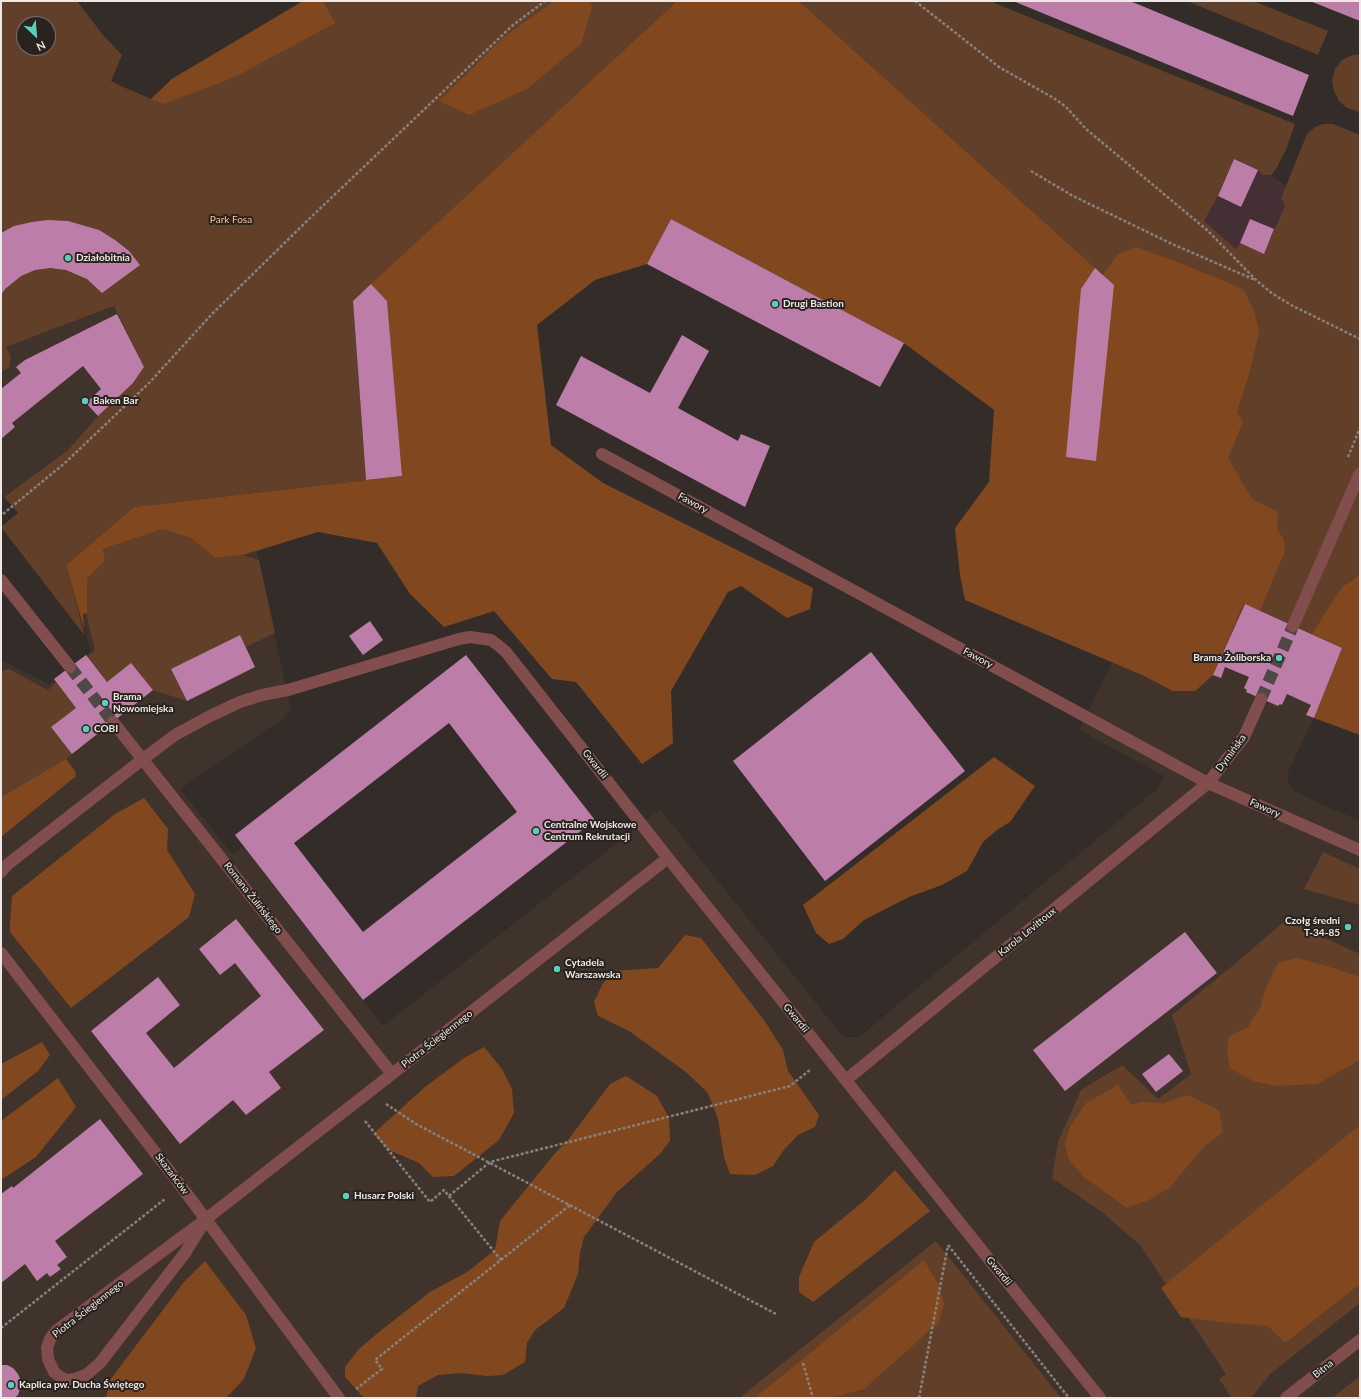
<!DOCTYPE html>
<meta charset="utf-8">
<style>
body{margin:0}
#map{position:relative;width:1361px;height:1399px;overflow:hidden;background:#332c28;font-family:Lato,sans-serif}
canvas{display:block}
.frame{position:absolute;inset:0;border:2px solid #ede8e5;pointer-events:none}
.north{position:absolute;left:16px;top:16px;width:40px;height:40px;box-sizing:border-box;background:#29221e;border:1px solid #77716e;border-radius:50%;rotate:154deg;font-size:11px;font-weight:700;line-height:16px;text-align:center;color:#ede8e5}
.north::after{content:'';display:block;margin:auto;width:14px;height:18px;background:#5bcebb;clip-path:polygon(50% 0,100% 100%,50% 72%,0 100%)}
</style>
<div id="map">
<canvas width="1361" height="1399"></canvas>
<div class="frame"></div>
<div class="north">N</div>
</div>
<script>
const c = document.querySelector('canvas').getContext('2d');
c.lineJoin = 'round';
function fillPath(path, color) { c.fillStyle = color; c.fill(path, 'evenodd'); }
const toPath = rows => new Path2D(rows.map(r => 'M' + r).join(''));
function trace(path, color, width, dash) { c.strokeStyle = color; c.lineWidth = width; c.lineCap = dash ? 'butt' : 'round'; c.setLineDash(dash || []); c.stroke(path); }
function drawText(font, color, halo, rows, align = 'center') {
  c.font = font + ' Lato,sans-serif'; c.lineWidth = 4; c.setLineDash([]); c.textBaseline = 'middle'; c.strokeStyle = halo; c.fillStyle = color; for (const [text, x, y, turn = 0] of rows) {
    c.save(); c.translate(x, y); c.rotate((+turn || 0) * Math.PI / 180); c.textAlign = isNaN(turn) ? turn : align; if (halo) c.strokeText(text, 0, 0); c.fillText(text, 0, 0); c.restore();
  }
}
fillPath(toPath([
 [114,306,144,367,133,383,98,416,68,450,4,497,1,493,1,372,9,368,6,347],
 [244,493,291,710,281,720,180,789,232,854,243,846,383,1026,660,809,840,1033,848,1037,859,1037,1157,789,1164,776,1079,730,1186,508,1248,605,1342,648,1314,718,1293,761,1287,775,1288,782,1294,790,1310,799,1360,821,1360,1398,1,1398,1,660,49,684,91,651,66,565]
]), '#40332b');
fillPath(toPath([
 [1234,159,1258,170,1263,175,1271,175,1286,186,1281,198,1285,206,1264,254,1240,243,1236,249,1204,221,1218,196]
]), '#432f34');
fillPath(toPath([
 [1,1,77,1,103,35,122,55,111,81,121,86,151,99,172,79,303,1,677,1,353,301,366,480,134,507,66,565,85,636,1,527,18,513,4,497,68,450,98,416,133,383,144,367,114,306,6,347,11,356,9,368,1,372],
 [24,24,48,24,48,48,24,48],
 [799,1,994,1,994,3,1295,124,1286,150,1276,169,1271,175,1263,175,1258,170,1234,159,1218,196,1204,221,1236,249,1240,243,1264,253,1285,206,1281,198,1307,134,1315,127,1323,124,1333,124,1360,135,1360,622,1336,645,1248,605,1114,285],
 [1187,1,1253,1,1328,31,1318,55],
 [1360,54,1360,112,1359,112,1347,108,1339,101,1334,91,1332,80,1335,69,1342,60,1352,55],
 [163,529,191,538,215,558,243,555,259,560,275,633,246,647,240,635,171,669,187,701,153,690,131,664,107,682,87,657,95,650,86,613,86,578,105,561,103,549],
 [9,669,48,690,56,682,76,708,51,727,72,754,66,759,1,797,1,671],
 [1323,852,1360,869,1360,905,1304,889],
 [1286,920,1360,954,1360,1303,1270,1374,1251,1398,1232,1398,1219,1379,1226,1374,1140,1245,1102,1212,1052,1178,1058,1142,1081,1090,1122,1065,1158,1099,1191,1074,1172,1015,1236,963],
 [936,1241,1061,1398,739,1398],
 [1360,1376,1360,1398,1332,1398]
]), '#623f28');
fillPath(toPath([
 [303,1,323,1,335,23,235,77,163,104,151,99,172,79],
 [554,1,590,1,592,7,581,44,527,89,469,115,439,101,503,38],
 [677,1,799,1,1103,275,1118,254,1136,247,1185,265,1243,289,1254,310,1259,332,1249,374,1237,412,1243,422,1228,458,1252,499,1278,512,1277,529,1284,540,1285,551,1260,611,1244,604,1213,675,1195,691,1173,691,1142,675,965,600,960,575,955,528,989,482,994,410,904,343,671,219,647,264,595,280,537,325,551,445,603,483,813,588,810,609,787,618,741,586,728,592,671,691,673,743,642,764,576,682,552,679,494,611,444,627,410,594,377,543,318,532,243,555,215,558,191,538,163,529,103,549,105,561,87,578,87,613,83,614,84,629,66,565,134,507,401,476,387,301,371,284],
 [1360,575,1360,735,1314,718,1342,648,1312,634,1342,587],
 [994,757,1035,786,1010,822,997,830,983,842,967,871,942,885,909,897,864,920,843,939,829,944,816,933,803,905],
 [66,759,75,771,76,776,1,837,1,797],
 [144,798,168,829,167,850,195,894,189,917,71,1008,10,932,10,922,12,896,115,814],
 [685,935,701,938,766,1023,783,1050,788,1071,819,1115,815,1127,798,1135,783,1151,773,1166,755,1175,730,1174,724,1157,718,1119,708,1093,686,1072,629,1031,598,1016,594,1002,602,985,612,971,658,968],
 [1297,958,1330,967,1360,977,1360,1060,1317,1084,1276,1086,1253,1081,1230,1068,1227,1052,1229,1036,1248,1027,1261,1006,1265,990,1278,963],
 [42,1042,50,1055,38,1071,1,1100,1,1064],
 [484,1047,502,1069,512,1089,514,1113,499,1140,454,1176,433,1177,419,1163,389,1150,373,1134,425,1087,464,1058],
 [626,1076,657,1096,669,1118,670,1141,660,1154,617,1192,584,1237,580,1253,578,1274,564,1308,535,1330,527,1343,525,1362,503,1375,487,1376,461,1373,438,1375,418,1386,416,1398,364,1398,345,1377,345,1367,359,1349,379,1332,430,1292,467,1272,495,1250,500,1221,556,1152,568,1140,610,1084],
 [58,1078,76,1107,36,1157,1,1180,1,1121],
 [1118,1085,1131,1105,1141,1102,1165,1103,1187,1095,1219,1110,1223,1132,1203,1148,1169,1188,1149,1200,1127,1208,1084,1177,1069,1160,1065,1144,1070,1127,1086,1103],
 [1360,1125,1360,1284,1285,1343,1268,1326,1230,1323,1181,1317,1161,1288],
 [895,1170,930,1211,813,1302,799,1292,799,1277,814,1242,865,1200],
 [924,1260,938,1284,944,1303,939,1322,864,1389,830,1398,755,1398],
 [205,1261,246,1315,256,1348,244,1379,226,1398,106,1398,110,1380,184,1282]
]), '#81481f');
fillPath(toPath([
 [1013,1,1130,1,1309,75,1293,116],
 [1310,1,1360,1,1360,21],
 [1234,159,1258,170,1241,207,1218,196],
 [671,219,904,343,880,387,647,264],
 [1250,219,1274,229,1264,254,1240,243],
 [48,220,68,221,99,230,115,240,129,251,140,265,102,293,87,279,66,270,50,268,35,270,21,276,5,289,1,295,1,233,14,226,32,222],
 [1095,268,1114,285,1096,461,1066,457,1081,289],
 [371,284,387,301,402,476,366,480,353,301],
 [117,314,144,367,133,383,98,416,86,403,101,389,83,366,12,423,15,427,1,439,1,389,21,373,16,367,25,360],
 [682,335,709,351,678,408,738,441,741,434,770,446,745,507,556,405,581,356,650,393],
 [1245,604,1342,648,1314,718,1306,715,1311,705,1287,694,1282,705,1280,704,1278,706,1246,692,1247,690,1244,688,1249,677,1225,667,1221,678,1213,675],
 [370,621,383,640,363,655,349,636],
 [240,635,255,667,187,701,171,669],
 [871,652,965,771,825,881,733,761],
 [86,655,107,682,131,663,153,690,72,754,51,727,76,708,54,679],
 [466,655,595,820,363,1000,235,835],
 [449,723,517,812,363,932,294,843],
 [236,919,324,1030,269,1072,281,1088,246,1115,233,1100,180,1144,91,1031,158,977,180,1005,146,1033,174,1068,261,996,235,963,220,975,199,949],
 [1185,932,1217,973,1065,1091,1033,1050],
 [1169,1054,1183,1071,1156,1092,1142,1074],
 [100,1119,143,1174,55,1241,67,1257,57,1265,61,1269,50,1277,47,1273,37,1281,25,1264,1,1283,1,1194,12,1186,13,1188],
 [1,1365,7,1365,13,1368,18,1374,21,1381,20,1389,18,1395,14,1398,1,1398]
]), '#bc7ea9');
trace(toPath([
 [70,667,113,722],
 [1261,699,1293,626]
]), '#4f4844', 12, [12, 6]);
trace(toPath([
 [915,1,999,67,1057,100,1067,108,1086,129,1207,230,1257,281,1273,294,1291,305,1360,339],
 [1031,171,1073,196,1170,243,1255,280],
 [1348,457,1360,428],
 [3,514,66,462,149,383,212,314,308,220,513,25,545,1],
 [386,1104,416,1124,776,1314],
 [365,1121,430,1202,444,1190,501,1260],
 [449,1196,490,1162,790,1086,811,1069],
 [948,1245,1069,1398],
 [1,1328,165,1199],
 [803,1363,813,1398],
 [356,1389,382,1369,375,1360,570,1205],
 [919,1398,948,1245]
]), '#88827f', 2.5, [3, 2]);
trace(toPath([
 [602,454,1208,783,1360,850],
 [1,580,70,667],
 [1293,626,1360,473],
 [113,722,392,1074],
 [1,872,8,864,143,759,175,735,210,716,240,702,262,695,288,690,459,639,470,637,491,640,499,646,506,652,668,858,1100,1398],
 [1,953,181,1186,339,1398],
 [846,1080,1208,783,1244,737,1261,699],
 [206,1219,185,1253,100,1363,86,1375,75,1379,65,1380,54,1372,48,1359,47,1348,50,1339,57,1330,206,1219,392,1074,668,858],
 [1286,1398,1360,1340]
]), '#814e4d', 12);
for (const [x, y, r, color] of [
 [68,258,4,"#5bcebb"],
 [775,304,4,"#5bcebb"],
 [85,401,4,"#5bcebb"],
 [1279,658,4,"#5bcebb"],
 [105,703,4,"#5bcebb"],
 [86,729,4,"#5bcebb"],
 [536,831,4,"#5bcebb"],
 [1348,927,4,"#5bcebb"],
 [557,969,4,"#5bcebb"],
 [346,1196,4,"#5bcebb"],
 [11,1385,4,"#5bcebb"]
]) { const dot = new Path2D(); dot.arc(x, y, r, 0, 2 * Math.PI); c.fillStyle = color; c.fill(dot); trace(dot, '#29221e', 1.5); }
drawText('10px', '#f5c1a0', '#29221e', [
 ["Park Fosa",231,220]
]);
drawText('bold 10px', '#ede8e5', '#29221e', [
 ["Działobitnia",76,258],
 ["Drugi Bastion",783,304],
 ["Baken Bar",93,401],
 ["Brama Żoliborska",1271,658,"right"],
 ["Brama",113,697],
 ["Nowomiejska",113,709],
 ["COBI",94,729],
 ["Centralne Wojskowe",544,825],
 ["Centrum Rekrutacji",544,837],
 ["Czołg średni",1340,921,"right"],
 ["T-34-85",1340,933,"right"],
 ["Cytadela",565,963],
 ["Warszawska",565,975],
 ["Husarz Polski",354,1196],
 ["Kaplica pw. Ducha Świętego",19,1385]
], 'left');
drawText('10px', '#ede8e5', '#29221e', [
 ["Fawory",693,503,28],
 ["Fawory",978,658,28],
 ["Dymińska",1231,753,-53],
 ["Gwardii",595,764,52],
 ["Fawory",1265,808,24],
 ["Romana Żulińskiego",253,898,52],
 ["Karola Levittoux",1027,932,-39],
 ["Gwardii",796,1018,51],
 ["Piotra Ściegiennego",437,1039,-38],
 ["Skazańców",172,1174,53],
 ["Gwardii",999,1271,51],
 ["Piotra Ściegiennego",88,1309,-38],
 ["Bitna",1323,1369,-38]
]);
</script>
